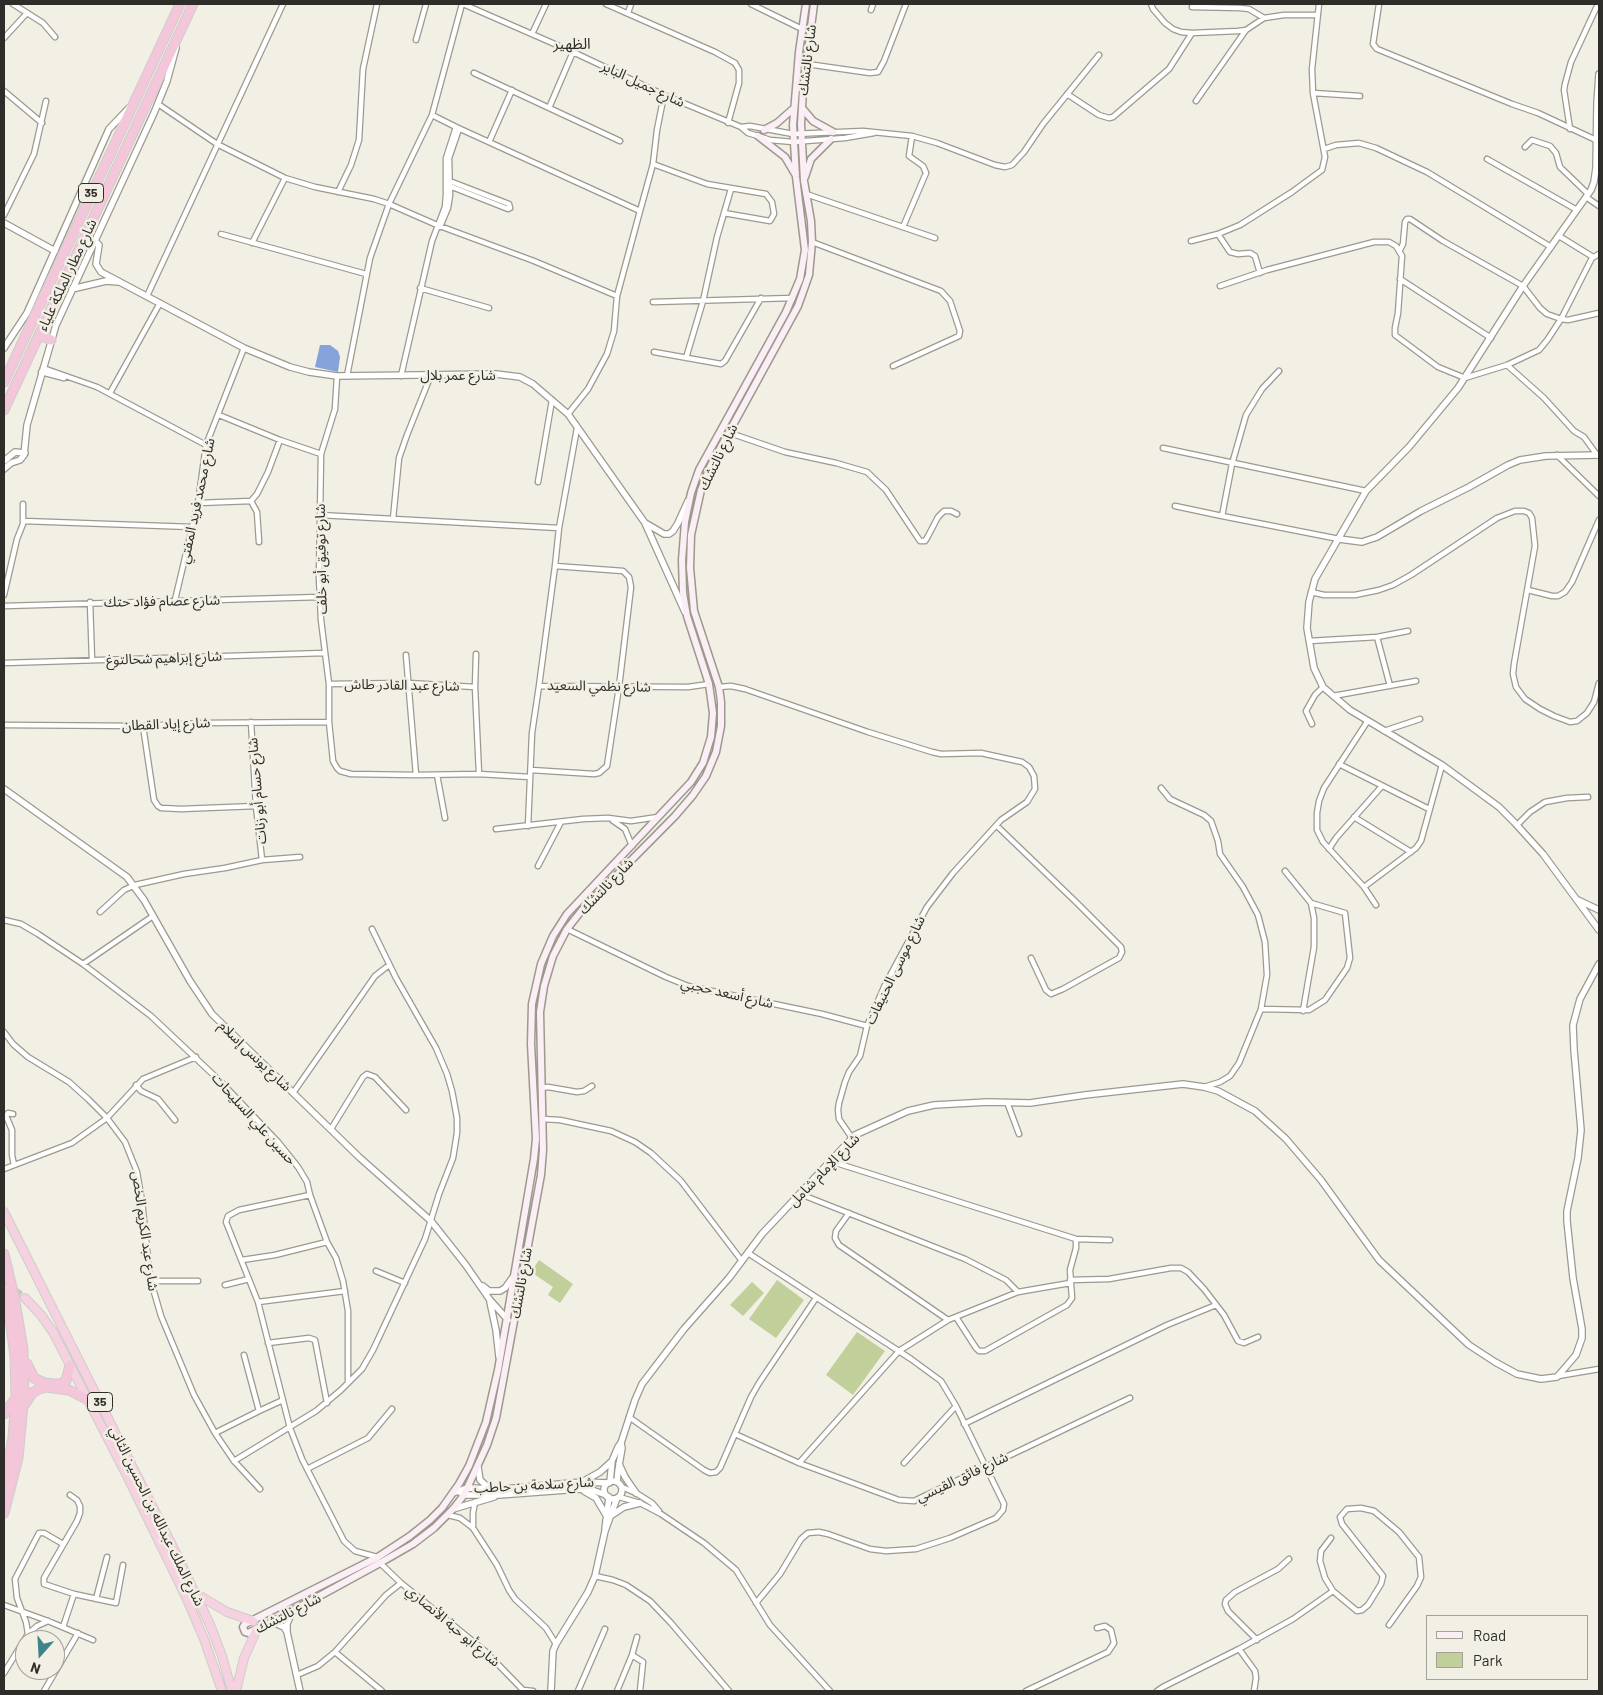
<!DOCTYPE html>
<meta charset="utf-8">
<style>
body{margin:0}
#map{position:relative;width:1603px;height:1695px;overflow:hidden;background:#f2efe4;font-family:Barlow,sans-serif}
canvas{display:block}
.frame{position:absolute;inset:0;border:5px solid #2e2d29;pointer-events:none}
.legend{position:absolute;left:1426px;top:1615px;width:162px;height:65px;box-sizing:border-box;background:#f2efe4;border:1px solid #a4a199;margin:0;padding:6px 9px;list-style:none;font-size:15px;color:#2e2d29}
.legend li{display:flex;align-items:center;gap:10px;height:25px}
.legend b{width:25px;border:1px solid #a4a199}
.north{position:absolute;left:15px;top:1630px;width:50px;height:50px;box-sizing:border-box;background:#f2efe4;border:1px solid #a4a199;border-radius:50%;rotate:199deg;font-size:14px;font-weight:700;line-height:20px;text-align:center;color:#2e2d29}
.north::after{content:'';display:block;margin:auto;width:18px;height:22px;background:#3d8588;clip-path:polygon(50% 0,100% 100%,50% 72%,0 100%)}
</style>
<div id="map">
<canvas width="1603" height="1695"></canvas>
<div class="frame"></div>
<ul class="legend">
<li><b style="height:6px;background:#fbeef4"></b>Road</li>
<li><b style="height:14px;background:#c1cf9a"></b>Park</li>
</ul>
<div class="north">N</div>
</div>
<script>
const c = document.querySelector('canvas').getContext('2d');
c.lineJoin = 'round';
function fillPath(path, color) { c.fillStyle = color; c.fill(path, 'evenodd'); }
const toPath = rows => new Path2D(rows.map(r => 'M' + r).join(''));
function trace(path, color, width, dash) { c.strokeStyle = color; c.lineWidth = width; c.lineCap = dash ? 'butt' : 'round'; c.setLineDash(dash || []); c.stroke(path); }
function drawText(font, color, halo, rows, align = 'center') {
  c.font = font + ' Barlow,"Noto Sans Arabic",sans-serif'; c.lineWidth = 5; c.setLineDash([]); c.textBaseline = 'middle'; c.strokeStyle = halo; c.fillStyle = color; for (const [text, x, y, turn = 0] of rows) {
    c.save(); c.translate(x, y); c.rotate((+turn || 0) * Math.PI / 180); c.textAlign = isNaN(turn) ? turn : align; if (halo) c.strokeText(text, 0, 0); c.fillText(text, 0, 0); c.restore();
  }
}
fillPath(toPath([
 [539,1260,573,1284,560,1303,548,1295,553,1287,531,1272],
 [777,1280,804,1300,776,1338,749,1319],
 [752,1282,764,1293,743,1316,730,1305],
 [857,1332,885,1351,853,1395,826,1375]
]), '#c1cf9a');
fillPath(toPath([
 [320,345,330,345,338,351,340,357,338,372,315,367]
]), '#85a3da');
trace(toPath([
 [4,1284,25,1298]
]), '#cbc8bf', 8, [8, 4]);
const minor = toPath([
 [13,4,43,23,55,37],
 [462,4,432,115,456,127,640,211,617,296,614,331,607,354,588,389,568,414],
 [463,4,573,52,664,95,741,127,748,133,758,136,770,140,793,142,845,138,874,133],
 [606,4,715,52,735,63,739,70,739,83,728,123],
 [751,4,802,29],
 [1151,4,1153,9,1165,23,1173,29,1181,32,1192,33,1238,31,1246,30,1264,18,1284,15,1318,15],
 [1379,4,1373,44,1377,49,1512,104,1538,113,1596,140],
 [1192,7,1240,8,1249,9,1264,18],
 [871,10,873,4],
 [628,13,631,4],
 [532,34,546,4],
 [4,38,27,13],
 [416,40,426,4],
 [807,64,870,73,878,72,884,61,906,4],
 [474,73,620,141],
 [4,91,42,123],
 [1313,93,1360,96],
 [1067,94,1099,115,1109,118,1113,117,1169,69,1192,33],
 [1196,101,1246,30],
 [158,104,217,144,285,178,315,187,374,199,389,204,437,225,534,261,617,296],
 [549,108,573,52],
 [741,127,750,126,793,134,863,131,912,136,937,143,995,165,1005,167,1012,165,1024,152,1043,124,1099,55],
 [1570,129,1564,90,1565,84,1571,62,1598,4],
 [489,142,512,90],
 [1525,147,1532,140,1550,146,1556,153,1560,167,1588,194],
 [1324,149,1336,145,1359,143,1376,148,1427,172,1551,247],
 [1487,159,1577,210],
 [653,164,707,184,766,194,772,202,774,214,770,221,724,213],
 [447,180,509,204,510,208],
 [447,185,508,209,510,208],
 [338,192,351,165,359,140,363,69,377,4],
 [806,194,935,238],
 [1586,197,1599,206],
 [640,211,653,164,657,130,664,95],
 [4,215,34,154,46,101],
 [440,227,448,208,450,195,449,158,459,129],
 [903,227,926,173,923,166,909,156,912,136],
 [221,234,366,274],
 [1218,234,1230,252,1238,254,1250,253,1255,256,1260,273],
 [1559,236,1593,257],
 [1191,241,1218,234,1240,225,1292,192,1322,170,1325,157,1313,93,1312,69,1319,4],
 [812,242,941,291,950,301,960,331,959,336,893,366],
 [252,243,285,178],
 [1400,250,1403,244,1405,222,1407,219,1410,219,1443,241,1523,286,1540,308,1547,314,1561,319,1568,320,1599,313],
 [1400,279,1491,338],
 [1220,286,1267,270,1374,242,1389,242,1396,246,1402,256,1398,313,1395,328,1395,335,1438,367,1465,378,1507,365,1539,350,1548,339,1561,319,1592,258,1599,254],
 [420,288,489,308],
 [147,296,283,4],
 [653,302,793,298],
 [654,352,721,364,725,361,761,298],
 [686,358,703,301,717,237,731,189],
 [1507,365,1544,398,1574,431,1584,437,1597,455],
 [43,368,97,387,206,445],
 [41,372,64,378],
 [347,376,370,258,389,204,432,115],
 [401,376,432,241,445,207,446,195,446,158,456,127],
 [110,393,160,303],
 [219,415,280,440,321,454,319,578,321,620,329,684,329,722,333,761,337,768,340,771,351,774,416,775,479,774,530,777],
 [730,433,785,452,836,463,867,472,886,490,920,541,925,541,927,538,938,517,944,511,951,511,957,514],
 [1163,448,1366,491],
 [321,454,335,409,337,376],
 [1557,455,1599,496],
 [538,482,552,400],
 [251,501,257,512,259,542],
 [198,503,251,501,257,494,268,472,280,440],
 [1175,506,1222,516,1232,464,1246,415,1262,389,1279,371],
 [320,515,559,528,577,428],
 [1222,516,1339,539],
 [393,519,399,458,407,435,431,375],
 [23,521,192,527],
 [1528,590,1552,596,1558,596,1565,592,1572,582,1599,520],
 [1311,592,1324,595,1355,595,1379,590,1393,585,1411,575,1497,518,1515,511,1524,511,1529,513,1532,518,1535,546,1514,664,1513,674,1516,687,1525,699,1540,709,1554,716,1570,722,1577,721,1587,713,1594,702,1599,683],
 [4,595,17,539,23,524,23,504],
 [175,600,198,503,206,445,244,348],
 [90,602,92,660],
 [4,606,320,597],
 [1377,637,1390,686],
 [1309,641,1377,637,1408,631],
 [476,654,475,687,479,774],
 [406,655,416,775],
 [4,663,324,653],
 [329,684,409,683,475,687],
 [539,686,555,566],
 [719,687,731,686,745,689,868,732,932,752,941,754,981,753,1022,762,1029,767,1034,776,1035,789,1027,802,1001,820,953,873,927,907,885,985,867,1026,860,1056,849,1072,845,1082,839,1103,838,1110,839,1119,852,1138],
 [1333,696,1416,681],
 [251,722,256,806,262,860],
 [1367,722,1324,788,1319,801,1317,813,1317,830,1323,842,1364,887,1376,905],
 [1312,724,1306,711,1315,695,1323,687],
 [4,725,143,726,202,723,329,722],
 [143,726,154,800,158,806,161,808,181,809,256,806],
 [1384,731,1420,719],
 [1339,764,1429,809],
 [531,770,594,774,599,773,607,766,619,687,631,587,629,577,623,571,555,566,559,528],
 [437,775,445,818],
 [1161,788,1170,799,1204,815,1211,821,1218,841,1220,854,1243,887,1258,915,1265,942,1267,975,1261,1009,1239,1063,1230,1076,1220,1082,1204,1087],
 [1354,817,1411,852],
 [612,820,625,829,632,846],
 [1517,825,1530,812,1545,802,1567,798,1588,797],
 [528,826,532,733,539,686,688,687,709,684],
 [997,826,1076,902,1121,947,1122,952,1119,958,1063,989,1051,994,1046,990,1031,958],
 [496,829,583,819,608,818,631,821,658,817],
 [1329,849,1336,838,1382,786],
 [538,866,561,822],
 [1285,871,1311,903,1314,918,1314,947,1303,1011],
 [1364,887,1416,848,1421,841,1442,765],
 [100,912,124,890,135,885,184,874,225,868,262,860,300,857],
 [4,920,21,924,38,934,83,964,151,1016,221,1082,278,1142,298,1167,307,1182,310,1195,327,1242,336,1258,343,1281,348,1311,348,1383],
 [567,929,666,977,688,986,822,1014,867,1026],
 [83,964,153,916],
 [1261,1009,1309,1010,1325,1000,1347,968,1350,958,1345,913,1311,903],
 [4,1032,13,1044,28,1057,69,1082,88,1099,107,1118,125,1142,137,1172,142,1201,150,1278,161,1316,194,1395,215,1433,234,1461,260,1489],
 [136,1085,141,1091,158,1099,175,1120],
 [541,1088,548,1087,577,1092,584,1091,592,1086],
 [293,1093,375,976,389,965],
 [1007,1102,1019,1134],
 [13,1114,8,1113,6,1116,12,1130,12,1155,14,1165],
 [542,1119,560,1120,611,1131,635,1142,651,1153,681,1181,742,1261],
 [331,1129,363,1077,367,1074,375,1077,406,1110],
 [830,1161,1076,1239,1110,1240],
 [4,1169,72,1143,107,1118,143,1079,196,1057],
 [800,1194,965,1259,1006,1280,1018,1292],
 [310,1195,239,1210,228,1216,226,1222,258,1302,290,1428,302,1459,344,1541,355,1551,377,1557],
 [849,1213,836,1231,835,1238,839,1245,948,1320],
 [748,1253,911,1359,941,1381,956,1406,1004,1504,1003,1510,996,1518,950,1538,916,1549,886,1551,870,1549,828,1534,819,1532,808,1533,801,1539,780,1574,756,1603],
 [242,1260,275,1255,327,1242],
 [376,1271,405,1283],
 [1070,1280,1109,1279,1171,1268,1181,1268,1188,1272,1204,1289,1224,1315,1238,1341,1244,1343,1258,1337],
 [150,1281,198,1281],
 [225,1285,249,1279],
 [258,1302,345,1291],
 [956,1317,976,1348,979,1351,985,1351,1067,1305,1072,1298,1070,1270,1076,1248,1076,1239],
 [268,1343,309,1338,315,1340,327,1403],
 [244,1355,259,1411,283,1400],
 [1558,1376,1599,1369],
 [629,1417,704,1470,710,1473,716,1472,720,1468,751,1397,759,1383,816,1298],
 [964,1424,1167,1325,1216,1305],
 [215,1433,259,1411],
 [735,1434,799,1463,888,1496,899,1500,914,1501,1130,1398],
 [234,1461,316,1411,341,1390,362,1369,373,1350,425,1239,439,1194,453,1158,457,1133,457,1118,452,1091,447,1074,436,1048,396,978,372,929],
 [799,1463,899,1351,948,1320,1018,1292,1070,1283],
 [904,1463,956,1406],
 [307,1469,368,1438,392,1409],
 [622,1487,636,1493,652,1503,659,1511],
 [70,1495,77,1500,80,1506,80,1513,77,1521,44,1578,44,1584,74,1594,116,1603,123,1565],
 [619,1497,640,1503,661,1514,704,1543,736,1570,770,1625,830,1691],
 [448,1515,460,1518,473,1528,497,1565,509,1590,515,1599,546,1628,556,1644],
 [473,1528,473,1513,475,1502],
 [1331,1538,1321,1551,1320,1561,1325,1578,1333,1591],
 [380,1563,401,1583,485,1651,523,1690,533,1691],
 [595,1576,613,1580,626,1585,650,1601,671,1623,729,1691],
 [96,1599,107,1557],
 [4,1605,48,1621,93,1640],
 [63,1627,74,1594],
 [28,1634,26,1622,17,1598,15,1579,39,1533,44,1533,63,1544],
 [1257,1640,1228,1611,1225,1604,1226,1600,1235,1592,1278,1569,1289,1559],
 [1239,1649,1293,1619,1333,1591,1357,1611,1362,1610,1368,1605,1381,1584,1383,1576,1342,1524,1340,1517,1347,1509,1361,1508,1374,1511,1399,1532,1419,1557,1421,1577,1417,1586,1389,1625],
 [335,1652,382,1691],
 [632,1655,643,1662,640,1691],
 [4,1673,28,1634,37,1626,48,1621],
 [297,1675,318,1666,335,1652,386,1595,401,1583],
 [44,1691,78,1633],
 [578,1691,605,1629],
 [617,1691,632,1655,637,1637],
 [1026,1691,1108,1652,1114,1643,1111,1630,1105,1626,1097,1628],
 [1157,1691,1163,1687,1239,1649,1255,1671,1256,1678,1254,1691]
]);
const tertiary = toPath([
 [1599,74,1597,103,1596,168,1594,182,1591,190,1523,286,1458,388,1409,447,1366,491,1315,579,1309,602,1307,628,1314,668,1323,687,1350,710,1442,765,1499,807,1514,822,1543,854,1599,930],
 [4,223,55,251],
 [95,241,99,245,96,264,101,272,244,348,290,367,309,372,337,376,496,374,520,377,533,384,568,414,645,523,685,612],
 [72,289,106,281,119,282],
 [4,348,27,313,109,129,129,108],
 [4,461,15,452,25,453],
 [4,469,11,463,20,460,24,455,27,425,56,325,154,113,167,81,176,48],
 [647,524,664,534,669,534,673,531,678,523,688,501],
 [1339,539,1362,542,1377,537,1421,511,1469,487,1508,465,1520,460,1546,456,1599,455],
 [4,789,127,877,144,900,190,981,212,1014,359,1157,431,1221,465,1264,490,1300,508,1320],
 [1578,900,1599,910],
 [483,1286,489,1291,500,1291,505,1288,513,1277],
 [490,1302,496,1330,499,1357],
 [619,1464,625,1477,636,1493],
 [478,1467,480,1480,489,1488],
 [584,1481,600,1472,611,1462],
 '604 1490a9 9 0 1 1 18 0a9 9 0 1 1-18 0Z',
 [610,1482,612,1461,618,1447,621,1443,635,1400,642,1384,684,1329,729,1278,762,1234,855,1135,908,1111,934,1105,988,1102,1030,1103,1085,1095,1183,1084,1204,1087,1218,1091,1255,1111,1286,1139,1321,1180,1379,1260,1469,1345,1495,1362,1517,1374,1541,1379,1557,1377,1576,1355,1582,1338,1582,1329,1573,1278,1567,1221,1567,1211,1578,1158,1581,1130,1574,1050,1573,1025,1580,999,1599,964],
 [617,1482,618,1471,622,1448,621,1443],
 [584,1491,596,1498,606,1515],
 [453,1493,467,1488,504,1489,582,1482,609,1483],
 [461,1493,464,1495,499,1495,580,1489,592,1490,606,1495],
 [453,1509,494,1497],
 [612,1515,624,1507,640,1503],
 [605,1529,609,1497],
 [292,1612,287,1624,287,1632,300,1691],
 [270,1623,277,1624,284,1627,287,1632],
 [551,1691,553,1651,556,1644,588,1592,595,1576,605,1531,617,1498]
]);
const secondary = toPath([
 [806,4,799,52,793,125,796,177,805,250,800,279,786,312,699,470,691,493,685,522,682,560,683,593,687,616,709,684,713,713,711,737,703,763,691,782,567,914,553,936,541,964,532,1004,531,1044,536,1139,534,1159,498,1370,486,1422,469,1466,459,1484,442,1508,430,1520,410,1536,378,1557,245,1624,243,1627,245,1632,248,1633,270,1623,380,1563,413,1544,434,1528,453,1509,464,1495,487,1445,496,1418,502,1386,541,1175,543,1150,540,1012,544,986,553,956,567,929,582,910,675,816,693,795,706,776,716,752,721,726,721,702,719,687,694,611,690,568,691,535,701,490,710,467,798,306,809,275,812,242,811,221,804,181,801,124,803,90,814,4],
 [802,108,813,121,833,132],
 [764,130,777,123,794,108],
 [758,136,785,157,795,174],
 [805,177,811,159,831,139]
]);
const trunk = toPath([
 [4,1212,178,1557,211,1627,222,1656,232,1691],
 [25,1298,41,1315,53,1332,127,1476,185,1595,204,1639,222,1691],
 [195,1593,227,1612,253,1621],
 [236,1691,244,1658,257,1629]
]);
const motorway = toPath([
 [39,335,51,340],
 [4,382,180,4],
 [4,410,193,4],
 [4,1254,14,1296,23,1349,24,1394,18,1458,4,1513],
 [4,1289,9,1312,15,1356,16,1398,13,1438,4,1487],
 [27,1364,34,1378,44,1383,55,1384,60,1384,66,1381,70,1365],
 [25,1404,32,1393,39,1389,46,1387,69,1390,88,1400],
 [4,1414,16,1398]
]);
trace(minor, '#9c998f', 7);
trace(tertiary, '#9c998f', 8);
trace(secondary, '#9c998f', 9);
trace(trunk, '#cdcdcc', 10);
trace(motorway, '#cdcdcc', 11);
trace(minor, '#fff', 4.5);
trace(tertiary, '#fff', 5.5);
trace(secondary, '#fbeef4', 6);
trace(trunk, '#f6d2e0', 8);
trace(motorway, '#f3c6d9', 9);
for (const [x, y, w] of [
 [91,193,25],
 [100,1402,25]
]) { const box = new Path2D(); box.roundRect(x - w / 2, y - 9.5, w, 19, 4); c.fillStyle = '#f2efe4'; c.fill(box); trace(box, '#2e2d29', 1); }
drawText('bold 12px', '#2e2d29', null, [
 ["35",91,193],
 ["35",100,1402]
]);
drawText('14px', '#2e2d29', '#f2efe4', [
 ["شارع نالتشك",807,60,-83],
 ["شارع جميل الباير",643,84,25],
 ["شارع مطار الملكة علياء",67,275,-65],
 ["شارع عمر بلال",458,375],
 ["شارع نالتشك",718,457,-64],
 ["شارع محمد فريد المفتي",197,501,-78],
 ["شارع توفيق أبو خلف",321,559,-91],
 ["شارع عصام فؤاد حتك",162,601,-1],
 ["شارع إبراهيم شحالتوغ",164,658,-2],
 ["شارع عبد القادر طاش",402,685,1],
 ["شارع نظمي السعيد",599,686,1],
 ["شارع إياد القطان",166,724,-2],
 ["شارع حسام أبو زنات",257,791,-95],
 ["شارع نالتشك",606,886,-46],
 ["شارع موسى الحنيفات",895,970,-64],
 ["شارع أسعد حجبي",727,993,13],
 ["شارع يونس إسلام",255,1056,44],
 ["حسين علي السليحات",254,1119,48],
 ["شارع الإمام شامل",824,1170,-46],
 ["شارع عبد الكريم الخص",145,1231,82],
 ["شارع نالتشك",521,1283,-80],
 ["شارع فائق القيسي",962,1477,-25],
 ["شارع سلامة بن حاطب",534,1485,-3],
 ["شارع الملك عبدالله بن الحسين الثاني",157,1516,64],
 ["شارع نالتشك",288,1613,-27],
 ["شارع أبو حبة الأنصاري",453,1626,40]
]);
drawText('15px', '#2e2d29', '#f2efe4', [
 ["الظهير",572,44]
]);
</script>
